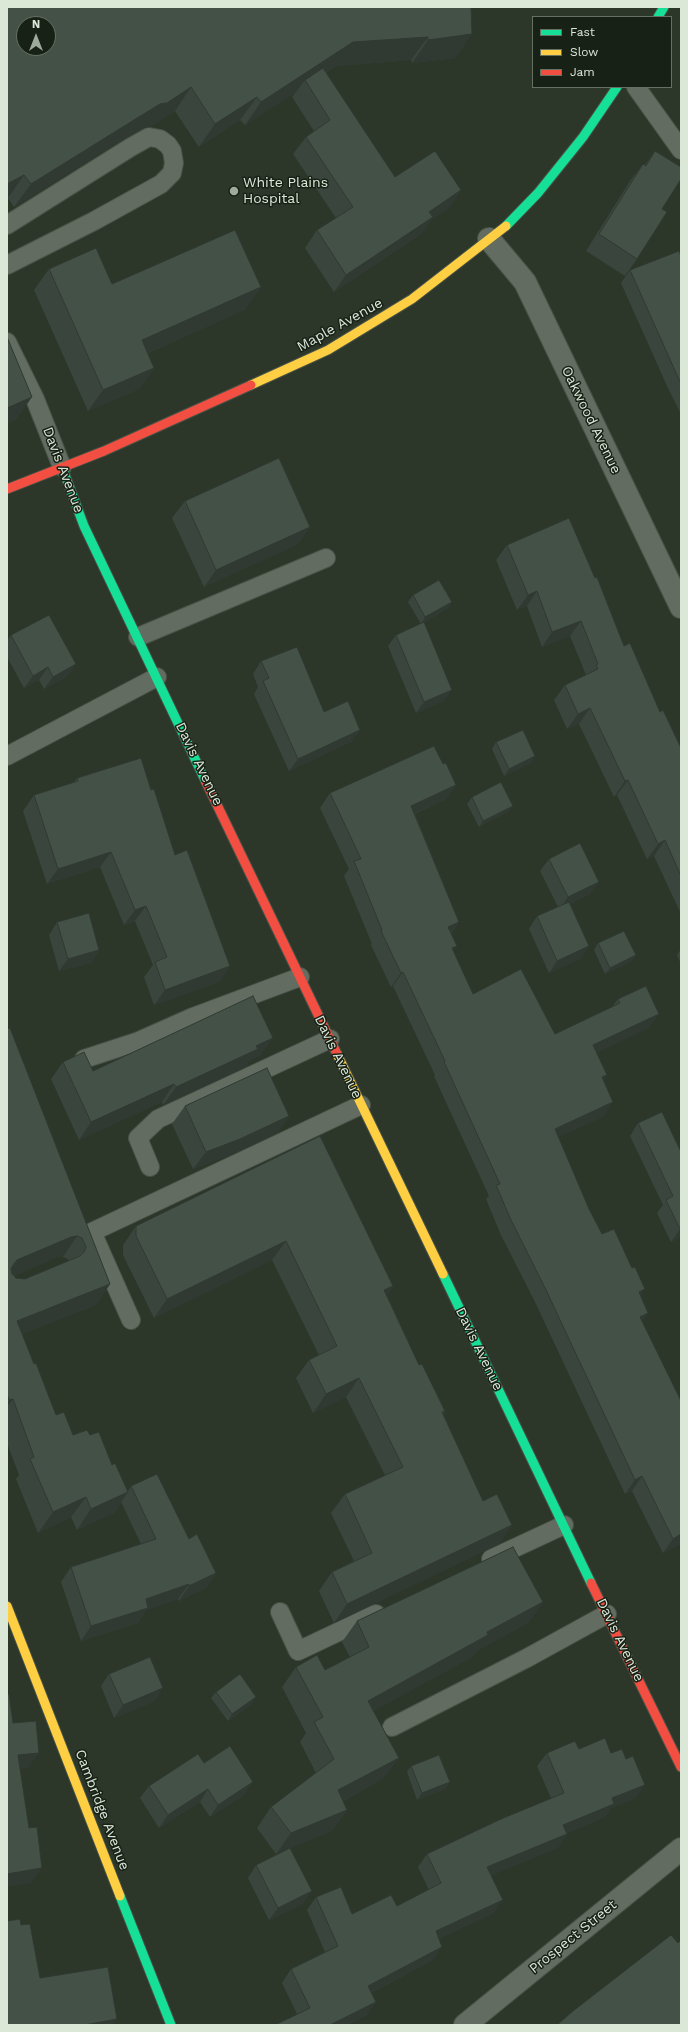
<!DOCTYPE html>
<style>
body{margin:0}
#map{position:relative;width:688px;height:2032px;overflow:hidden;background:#2c372a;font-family:"Work Sans",sans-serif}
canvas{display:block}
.frame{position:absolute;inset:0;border:8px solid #dbe8d8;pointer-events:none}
.legend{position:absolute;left:532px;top:16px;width:140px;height:72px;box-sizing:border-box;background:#182116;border:1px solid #667164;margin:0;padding:5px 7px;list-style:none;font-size:12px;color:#dbe8d8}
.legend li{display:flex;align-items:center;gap:8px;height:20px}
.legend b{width:20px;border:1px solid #667164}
.north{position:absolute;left:16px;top:16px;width:40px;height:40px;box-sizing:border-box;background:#182116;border:1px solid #667164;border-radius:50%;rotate:0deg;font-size:11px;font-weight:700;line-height:16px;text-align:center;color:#dbe8d8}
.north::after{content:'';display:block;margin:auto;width:14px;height:18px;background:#9eaa9b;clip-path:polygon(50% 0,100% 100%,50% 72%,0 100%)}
</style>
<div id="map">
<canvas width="688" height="2032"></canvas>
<div class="frame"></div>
<ul class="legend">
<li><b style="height:5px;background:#16e098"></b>Fast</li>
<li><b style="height:5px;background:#ffcf43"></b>Slow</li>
<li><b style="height:5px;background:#f24e42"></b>Jam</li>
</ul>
<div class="north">N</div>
</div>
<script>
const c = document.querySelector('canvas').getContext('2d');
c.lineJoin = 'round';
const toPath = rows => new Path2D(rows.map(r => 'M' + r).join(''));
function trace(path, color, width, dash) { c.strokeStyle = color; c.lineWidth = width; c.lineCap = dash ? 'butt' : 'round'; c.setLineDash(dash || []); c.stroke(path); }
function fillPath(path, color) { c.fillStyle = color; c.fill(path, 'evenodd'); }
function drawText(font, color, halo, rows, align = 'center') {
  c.font = font + ' "Work Sans",sans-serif'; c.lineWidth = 3; c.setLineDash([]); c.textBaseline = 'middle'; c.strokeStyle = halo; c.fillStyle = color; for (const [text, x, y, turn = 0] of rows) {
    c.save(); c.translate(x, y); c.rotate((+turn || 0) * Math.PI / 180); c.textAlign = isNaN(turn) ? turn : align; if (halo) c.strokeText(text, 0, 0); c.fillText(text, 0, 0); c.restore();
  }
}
const lane = toPath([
 [636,87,681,150],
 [7,225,131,147,149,137,160,139,168,145,172,151,174,163,172,173,161,184,94,221,7,265],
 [7,342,35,399,62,467],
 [138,637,326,558],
 [7,756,157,677],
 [84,1059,139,1041,193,1017,300,977],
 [150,1167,138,1138,158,1119,330,1039],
 [131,1320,92,1232,361,1105],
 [491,1559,564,1525],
 [280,1612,298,1651,376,1614],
 [392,1727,527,1658,607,1614]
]);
const street = toPath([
 [489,239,525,282,681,607],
 [465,2025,681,1849]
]);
const fast = toPath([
 [658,17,664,7],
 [506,226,538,193,583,137,617,87],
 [62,467,84,526,206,782],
 [443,1274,591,1583],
 [120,1896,171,2025]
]);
const slow = toPath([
 [251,385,328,350,412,299,506,226],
 [337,1054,443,1274],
 [7,1606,120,1896]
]);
const jam = toPath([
 [7,489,104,451,251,385],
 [206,782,337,1054],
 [591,1583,681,1767]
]);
trace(lane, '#485246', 20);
trace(street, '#485246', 24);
trace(fast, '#485246', 11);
trace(slow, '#485246', 11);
trace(jam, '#485246', 11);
trace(lane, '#626c60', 18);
trace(street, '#626c60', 22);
trace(fast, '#16e098', 9);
trace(slow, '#ffcf43', 9);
trace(jam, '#f24e42', 9);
fillPath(toPath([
 [7,7,471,7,456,58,412,63,411,60,336,66,326,73,395,177,461,190,449,208,431,220,421,234,334,292,305,248,317,230,336,218,293,154,306,137,314,131,292,97,296,92,245,125,240,120,199,147,175,111,150,127,144,128,125,138,14,207,8,198,7,199],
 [655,151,662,209,637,259,625,276,586,251,630,181,643,164,645,165],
 [681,256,681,414,667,386,621,283,630,270],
 [49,269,112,284,246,309,148,353,154,368,139,389,88,411,34,290],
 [185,501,310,527,298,544,204,587,172,518],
 [507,545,624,646,660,712,681,748,681,914,654,856,647,859,617,795,614,797,579,724,567,729,554,700,565,685,586,675,570,636,542,647,527,606,517,610,496,560],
 [413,595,452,602,447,609,421,624,408,602],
 [11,635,67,677,44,689,39,680,24,688,7,657,7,641],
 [396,635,444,701,416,713,388,646],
 [261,661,324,712,360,730,351,742,289,771,254,694,258,687,253,674],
 [496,742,531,763,504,776,492,749],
 [443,764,456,785,446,799,415,814,459,922,451,934,453,951,473,994,555,1034,612,1007,618,999,659,1014,648,1028,596,1053,607,1075,603,1080,603,1117,558,1137,589,1209,602,1234,640,1296,648,1313,642,1321,681,1401,681,1544,663,1553,632,1491,625,1494,536,1304,500,1233,486,1199,489,1196,434,1076,435,1075,393,986,391,987,371,945,372,944,344,876,349,869,320,808,330,793],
 [77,778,151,790,175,855,230,966,219,982,154,1005,144,977,153,965,135,921,124,925,100,867,47,884,23,811,34,795,74,782],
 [472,797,513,806,508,812,479,827,467,804],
 [549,859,590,894,570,904,589,946,580,959,549,973,529,929,537,916,558,907,540,871],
 [57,922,99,950,91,963,59,971,49,935],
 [598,943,636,955,632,961,605,974,594,950],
 [681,949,681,964,677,955],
 [7,1029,110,1284,96,1305,22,1334,34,1364,56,1415,73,1435,90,1435,112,1465,128,1491,131,1486,189,1539,216,1573,206,1588,179,1601,178,1599,146,1610,138,1623,81,1641,61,1582,71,1567,141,1544,121,1502,114,1513,77,1530,71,1517,38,1533,16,1479,19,1475,7,1443],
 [57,1257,63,1257,68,1259,68,1261,25,1279,16,1278,14,1276],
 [261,1055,250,1060,246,1067,163,1105,162,1102,79,1140,51,1079,63,1062,93,1071],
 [185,1106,289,1116,277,1133,228,1156,193,1169,172,1124],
 [638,1123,681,1152,681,1237,671,1242,657,1213,663,1205,630,1136],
 [320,1136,393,1286,387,1295,419,1365,445,1411,443,1414,483,1501,512,1525,499,1544,334,1623,319,1591,332,1572,354,1561,331,1513,345,1494,385,1475,346,1397,313,1413,296,1378,309,1360,319,1355,272,1260,154,1318,123,1255,123,1245,136,1226],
 [543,1602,528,1623,478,1650,474,1656,373,1711,384,1778,343,1801,347,1810,332,1831,276,1854,257,1828,271,1807,316,1773,300,1742,306,1733,282,1687,296,1667,325,1670,350,1657,342,1642,357,1621],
 [109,1674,155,1701,114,1718,101,1686],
 [216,1692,252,1704,228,1721,211,1698],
 [579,1749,611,1753,636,1798,611,1808,605,1817,567,1833,567,1834,558,1848,491,1875,494,1913,439,1939,433,1960,371,1993,367,2016,297,2014,282,1983,291,1969,325,1952,307,1910,316,1897,352,1914,397,1906,429,1890,418,1867,427,1854,551,1798,537,1766,547,1753],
 [204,1763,244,1795,210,1817,200,1802,159,1828,140,1798,149,1786],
 [411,1766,450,1782,445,1789,417,1800,407,1772],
 [256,1865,303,1904,269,1920,248,1878]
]), '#3a463d');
fillPath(toPath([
 [472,34,456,58,412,63,428,40],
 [428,37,411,60,336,66,308,84,305,80,296,92,245,125,261,102,353,42],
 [191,87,175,111,150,127,144,128,125,138,14,207,31,184,142,115],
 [257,97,240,120,199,147,215,124],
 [24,175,8,198,7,199,7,184],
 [461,190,449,208,431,220,421,234,334,292,346,275,429,212],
 [261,287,246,309,127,362,142,340],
 [154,368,139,389,88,411,103,390],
 [32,397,16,420,7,424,7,408],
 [310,527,298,544,204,587,216,570],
 [537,591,527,606,517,610,528,595],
 [452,602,447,609,421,624,425,617],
 [581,621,570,636,542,647,552,632],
 [76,664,67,677,44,689,53,677],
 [48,667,39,680,24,688,33,676],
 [452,690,444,701,416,713,424,702],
 [590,708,579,724,567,729,578,714],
 [360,730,351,742,289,771,298,759],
 [535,756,531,763,504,776,509,769],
 [628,780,617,795,614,797,625,781],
 [456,785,446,799,401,820,411,806],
 [513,806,508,812,479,827,483,821],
 [665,840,654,856,647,859,658,844],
 [111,852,100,867,47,884,58,869],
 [599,882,590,894,559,910,568,897],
 [146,906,135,921,124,925,135,910],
 [459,922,449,936,448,927],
 [457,946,447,960,452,948],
 [589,946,580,959,549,973,557,961],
 [99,950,91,963,59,971,68,959],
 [636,955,632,961,605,974,610,968],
 [230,966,219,982,154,1005,165,990],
 [403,972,393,986,391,987,401,973],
 [659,1014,648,1028,583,1060,593,1045],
 [273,1038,261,1055,250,1060,246,1067,163,1105,176,1087,256,1046],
 [607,1075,597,1089,602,1077],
 [174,1084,162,1102,79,1140,91,1122],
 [613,1102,603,1117,545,1143,555,1129],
 [289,1116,277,1133,228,1156,193,1169,206,1152],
 [680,1229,681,1229,681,1237,671,1242],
 [77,1236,63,1257,57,1257,7,1279,7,1274,17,1260,71,1237],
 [286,1241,272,1260,154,1318,167,1299],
 [110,1284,96,1305,7,1340,17,1321],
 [393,1286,380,1305,384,1290],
 [645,1289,635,1303,639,1292],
 [648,1313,638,1327,640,1317],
 [359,1378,346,1397,313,1413,326,1394],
 [13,1399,7,1407,7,1404,9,1400],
 [642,1476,632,1491,625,1494,635,1480],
 [128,1492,114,1513,77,1530,91,1509],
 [86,1497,71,1517,38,1533,53,1512],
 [512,1525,499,1544,334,1623,347,1604],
 [681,1534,681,1544,663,1553,673,1539],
 [216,1573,206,1588,179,1601,189,1586],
 [189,1584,178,1599,146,1610,138,1623,81,1641,91,1626,146,1599],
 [543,1602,528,1623,478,1650,474,1656,353,1722,368,1701,487,1632],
 [163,1688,155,1701,114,1718,123,1705],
 [256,1697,252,1704,228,1721,232,1714],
 [39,1753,28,1768,8,1770,18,1755],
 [399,1758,384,1778,324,1811,338,1790],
 [253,1782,244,1795,210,1817,218,1805],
 [450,1782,445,1789,417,1800,422,1793],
 [645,1785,636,1798,611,1808,605,1817,554,1839,563,1825,612,1798],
 [208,1789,200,1802,159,1828,168,1815],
 [347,1810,332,1831,276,1854,291,1833],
 [567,1834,558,1848,478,1880,487,1867],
 [42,1868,31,1883,7,1887,7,1874],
 [312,1891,303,1904,269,1920,278,1908],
 [503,1900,494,1913,427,1945,436,1931],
 [442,1947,433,1960,359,1999,368,1986],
 [376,2002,367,2016,348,2025,330,2025],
 [117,2019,113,2025,85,2025]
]), '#303932');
const building = toPath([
 [7,7,471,7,472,34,428,40,428,37,353,42,261,102,257,97,215,124,191,87,167,103,160,104,142,115,31,184,24,175,7,184,7,7],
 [24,24,48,24,48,48,24,48,24,24],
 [323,68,395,177,435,151,461,190,429,212,433,217,346,275,317,230,353,207,306,137,330,120,305,80,323,68],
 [655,151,681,167,681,179,662,209,667,212,637,259,599,234,643,164,646,166,655,151],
 [235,230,261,287,142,340,154,368,103,390,49,269,96,248,112,284,235,230],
 [679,251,681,256,681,384,630,270,679,251],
 [7,337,32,397,7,408,7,337],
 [279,458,310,527,216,570,185,501,279,458],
 [569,518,595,578,597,577,624,646,630,643,660,712,663,710,681,748,681,876,665,840,658,844,628,780,625,781,590,708,578,714,565,685,598,669,596,665,598,664,581,621,552,632,537,591,528,595,507,545,569,518],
 [439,580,452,602,425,617,413,595,439,580],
 [49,615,76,664,53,677,48,667,33,676,11,635,49,615],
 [424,622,452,690,424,702,396,635,424,622],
 [297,647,324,712,348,701,360,730,298,759,263,681,269,678,261,661,297,647],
 [523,730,535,756,509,769,496,742,523,730],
 [434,746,443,764,446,763,456,785,411,806,459,922,448,927,457,946,452,948,473,994,521,969,555,1034,620,1003,618,999,646,986,659,1014,593,1045,607,1075,602,1077,613,1102,555,1129,589,1209,602,1234,614,1229,632,1268,635,1267,645,1289,639,1292,648,1313,640,1317,681,1401,681,1534,673,1539,642,1476,635,1480,546,1290,510,1218,496,1185,500,1184,444,1062,445,1061,403,972,401,973,381,931,382,930,354,861,361,859,330,793,434,746],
 [141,758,151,790,154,789,175,855,187,850,230,966,165,990,155,962,167,957,146,906,135,910,111,852,58,869,34,795,78,781,77,778,141,758],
 [501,782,513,806,483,821,472,797,501,782],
 [580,843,599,882,568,897,549,859,580,843],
 [569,902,589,946,557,961,537,916,569,902],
 [89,913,99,950,68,959,57,922,89,913],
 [624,931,636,955,610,968,598,943,624,931],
 [253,996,273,1038,256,1046,258,1049,176,1087,174,1084,91,1122,63,1062,84,1052,93,1071,253,996],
 [10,1028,110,1284,17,1321,34,1364,36,1363,56,1415,64,1412,73,1435,87,1430,90,1435,99,1432,112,1465,115,1463,128,1492,91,1509,86,1497,53,1512,30,1459,34,1457,13,1399,9,1400,7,1394,7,1029,10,1028],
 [77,1236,82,1238,86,1247,84,1252,80,1256,25,1279,16,1278,12,1274,11,1268,17,1260,71,1237,77,1236],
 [267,1068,289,1116,240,1139,206,1152,185,1106,267,1068],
 [662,1112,681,1152,681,1229,680,1229,666,1200,673,1196,638,1123,662,1112],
 [320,1136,393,1286,384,1290,419,1365,422,1364,445,1411,442,1412,483,1501,497,1494,512,1525,347,1604,332,1572,372,1553,345,1494,403,1467,359,1378,326,1394,309,1360,337,1346,286,1241,167,1299,136,1236,136,1226,320,1136],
 [157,1474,189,1539,197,1534,216,1573,189,1586,189,1584,146,1599,148,1608,91,1626,71,1567,156,1539,131,1486,157,1474],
 [513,1547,543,1602,487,1632,488,1635,368,1701,399,1758,338,1790,347,1810,291,1833,271,1807,334,1759,314,1722,323,1717,296,1667,317,1655,325,1670,369,1647,357,1621,513,1547],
 [150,1657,163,1688,123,1705,109,1674,150,1657],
 [240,1674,256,1697,232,1714,216,1692,240,1674],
 [7,1694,9,1694,13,1723,36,1721,39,1753,18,1755,29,1828,37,1827,42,1868,7,1874,7,1694],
 [605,1738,611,1753,622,1749,626,1759,633,1756,645,1785,612,1798,614,1804,563,1825,567,1834,487,1867,503,1900,436,1931,442,1947,368,1986,376,2002,330,2025,275,2025,310,2008,291,1969,338,1946,316,1897,341,1887,352,1914,391,1895,397,1906,441,1883,427,1854,501,1819,564,1793,547,1753,575,1741,579,1749,605,1738],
 [230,1746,253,1782,218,1805,208,1789,168,1815,149,1786,198,1754,204,1763,230,1746],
 [439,1755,450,1782,422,1793,411,1766,439,1755],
 [290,1848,312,1891,278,1908,256,1865,290,1848],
 [20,1919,21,1925,30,1924,40,1978,108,1967,117,2019,85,2025,7,2025,7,1921,20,1919],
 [671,1935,678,1943,681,1940,681,2025,557,2025,573,2011,671,1935]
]);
fillPath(building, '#445147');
trace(building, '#303932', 1);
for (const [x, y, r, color] of [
 [234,191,5,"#9eaa9b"]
]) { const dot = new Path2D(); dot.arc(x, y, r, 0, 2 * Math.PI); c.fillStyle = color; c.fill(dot); trace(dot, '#182116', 1.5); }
drawText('14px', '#dbe8d8', '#182116', [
 ["White Plains",243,183],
 ["Hospital",243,199]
], 'left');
drawText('14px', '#dbe8d8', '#182116', [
 ["Maple Avenue",340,325,-29],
 ["Oakwood Avenue",591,420,64],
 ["Davis Avenue",63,470,69],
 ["Davis Avenue",199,764,64],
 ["Davis Avenue",338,1057,64],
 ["Davis Avenue",479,1349,64],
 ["Davis Avenue",620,1640,64],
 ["Cambridge Avenue",102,1810,69],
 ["Prospect Street",573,1937,-39]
]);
</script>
